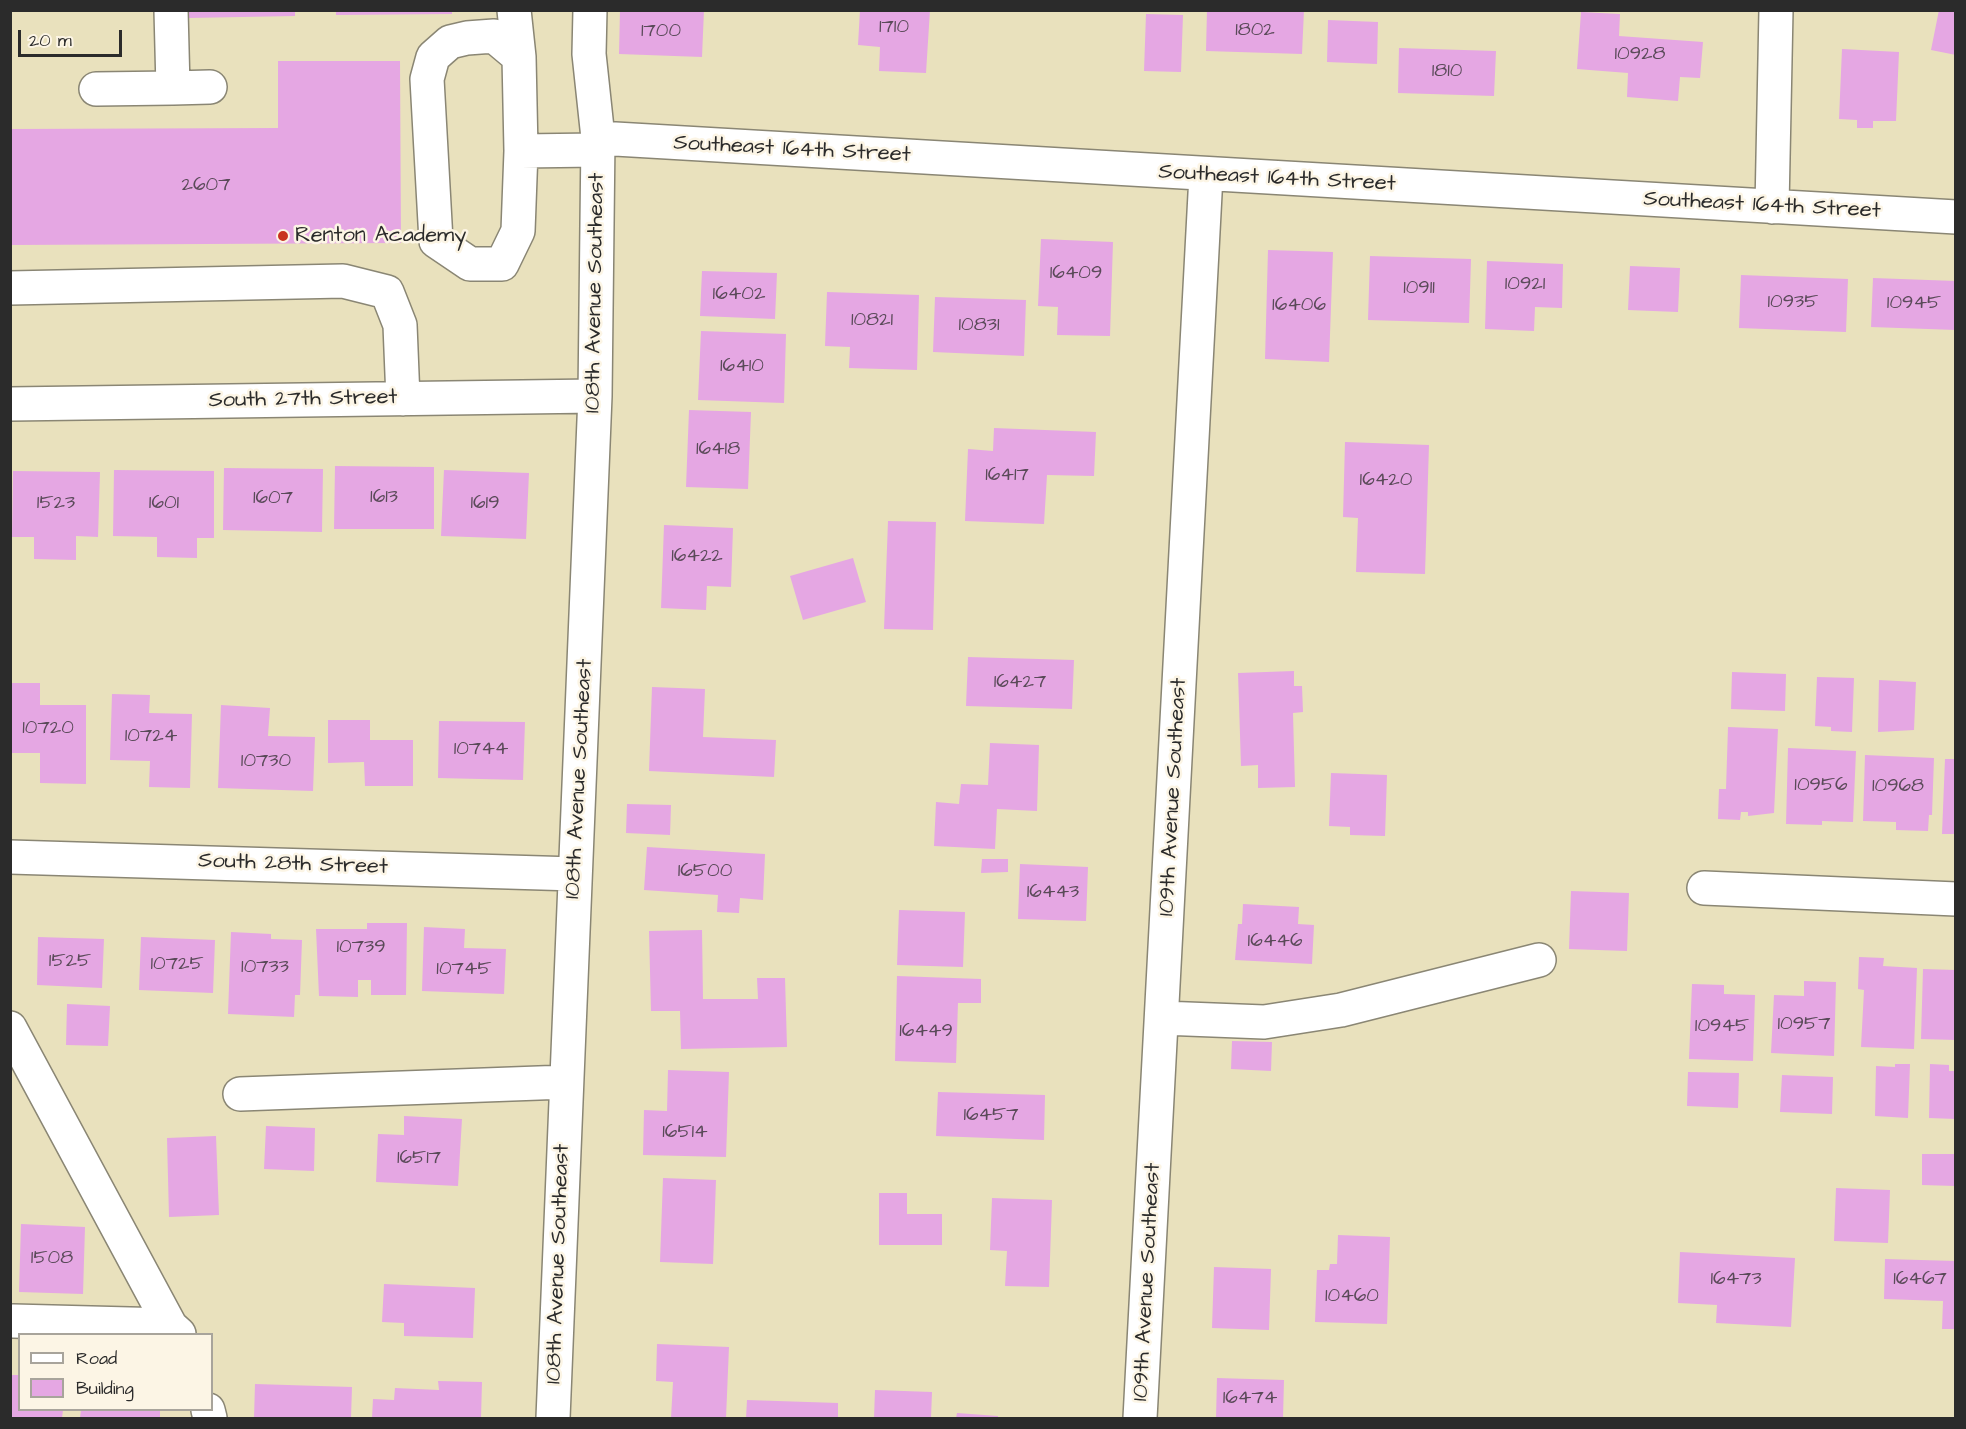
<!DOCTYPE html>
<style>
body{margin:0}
#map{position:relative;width:1966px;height:1429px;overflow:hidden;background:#e9e1bd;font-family:"Architects Daughter",sans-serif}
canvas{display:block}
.frame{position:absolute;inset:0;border:12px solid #2b2b2b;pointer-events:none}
.legend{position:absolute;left:18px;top:1333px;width:195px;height:78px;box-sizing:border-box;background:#fcf5e5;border:2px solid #a8a49b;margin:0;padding:8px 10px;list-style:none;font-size:18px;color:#2b2b2b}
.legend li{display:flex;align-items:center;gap:12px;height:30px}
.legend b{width:30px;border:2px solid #a8a49b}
.scale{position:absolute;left:18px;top:30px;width:104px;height:27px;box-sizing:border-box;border:3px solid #2b2b2b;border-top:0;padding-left:8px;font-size:18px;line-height:21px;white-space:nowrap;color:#2b2b2b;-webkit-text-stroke:4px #fcf5e5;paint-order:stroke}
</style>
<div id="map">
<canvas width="1966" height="1429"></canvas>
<div class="frame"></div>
<ul class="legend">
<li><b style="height:8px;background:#fff"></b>Road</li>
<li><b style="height:16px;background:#e5a7e3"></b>Building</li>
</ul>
<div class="scale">20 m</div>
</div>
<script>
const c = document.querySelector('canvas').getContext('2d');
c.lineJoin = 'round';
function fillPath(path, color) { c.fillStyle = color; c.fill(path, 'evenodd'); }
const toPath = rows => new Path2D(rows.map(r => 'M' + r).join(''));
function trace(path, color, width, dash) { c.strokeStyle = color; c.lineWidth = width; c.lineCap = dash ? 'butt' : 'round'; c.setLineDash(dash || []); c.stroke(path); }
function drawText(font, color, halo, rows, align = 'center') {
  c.font = font + ' "Architects Daughter",sans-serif'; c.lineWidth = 5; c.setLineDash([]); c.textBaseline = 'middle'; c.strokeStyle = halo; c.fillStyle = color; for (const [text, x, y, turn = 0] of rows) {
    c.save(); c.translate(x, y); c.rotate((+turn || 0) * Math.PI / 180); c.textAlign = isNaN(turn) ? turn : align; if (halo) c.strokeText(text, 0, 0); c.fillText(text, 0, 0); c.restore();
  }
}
fillPath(toPath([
 [189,10,295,10,295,16,189,18],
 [336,10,452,10,452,14,336,15],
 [620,10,704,10,702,57,619,54],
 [860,10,930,10,926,73,879,71,880,47,858,45],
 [1207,10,1304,10,1302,54,1206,51],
 [1939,10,1956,10,1956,55,1931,50],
 [1581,12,1620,14,1619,36,1703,42,1700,78,1680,77,1678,101,1627,97,1628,73,1577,69],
 [1146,14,1183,15,1181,72,1144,71],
 [1328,20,1378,22,1377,64,1327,62],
 [1399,48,1496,51,1494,96,1398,93],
 [1842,49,1899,52,1896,121,1873,121,1873,128,1857,128,1857,120,1839,119],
 [278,61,400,61,401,243,10,245,10,129,278,128],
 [1041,239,1113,242,1110,336,1057,335,1058,307,1038,306],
 [1268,250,1333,252,1329,362,1265,359],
 [1370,256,1471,259,1469,323,1368,320],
 [1487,261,1563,264,1562,308,1535,307,1534,331,1485,329],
 [1630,266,1680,268,1678,312,1628,310],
 [702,271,777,273,775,319,700,316],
 [1741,275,1848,279,1846,332,1739,328],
 [1873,278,1956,281,1956,330,1871,327],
 [827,292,919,295,917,370,849,368,850,347,825,346],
 [935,297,1026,300,1024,356,933,352],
 [701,331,786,334,784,403,698,400],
 [689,410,751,412,748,489,686,487],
 [994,428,1096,432,1094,476,1047,475,1044,524,965,521,968,449,993,451],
 [1345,442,1429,445,1425,574,1356,572,1358,518,1343,517],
 [335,466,434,467,434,529,334,529],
 [224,468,323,469,322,532,223,530],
 [114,470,214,471,214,538,197,538,197,558,157,557,157,537,113,536],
 [444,470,529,473,526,539,441,536],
 [13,471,100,472,98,537,76,536,76,560,34,559,34,537,12,537],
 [888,521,936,522,933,630,884,629],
 [664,525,733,528,731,587,707,586,706,610,661,608],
 [853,558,866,602,803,620,790,576],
 [968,657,1074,660,1072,709,966,706],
 [1294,671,1294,686,1302,686,1303,712,1293,713,1295,787,1258,788,1258,765,1241,766,1238,673],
 [1732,672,1786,674,1785,711,1731,709],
 [1817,677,1854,678,1852,732,1831,731,1831,727,1815,726],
 [1879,680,1916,682,1914,730,1878,732],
 [10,683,40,683,40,705,86,705,86,784,40,783,40,753,10,753],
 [652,687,705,689,703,737,776,740,774,777,649,771],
 [112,694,150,695,149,713,192,714,190,788,149,787,150,761,110,760],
 [221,705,270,708,268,736,315,737,313,791,218,788],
 [328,720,370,720,370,740,413,740,413,786,365,786,364,762,328,763],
 [439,721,525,722,523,780,438,778],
 [1728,727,1778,729,1774,813,1748,816,1748,812,1741,812,1740,820,1718,819,1719,789,1726,789],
 [990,743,1039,745,1037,811,997,809,995,849,934,846,936,802,959,804,961,784,988,785],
 [1788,748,1856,751,1853,822,1822,821,1822,825,1786,824],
 [1865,755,1934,758,1932,815,1929,815,1928,831,1896,830,1896,822,1863,821],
 [1945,759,1956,759,1956,834,1942,834],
 [1331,773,1387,775,1385,836,1350,835,1350,827,1329,826],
 [627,804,671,805,670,835,626,833],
 [647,847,765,854,763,900,740,898,739,913,717,912,718,895,644,890],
 [982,859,1008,859,1008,872,981,873],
 [1020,864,1088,867,1086,921,1018,919],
 [1571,891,1629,893,1627,951,1569,949],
 [1243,904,1299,907,1298,924,1314,925,1312,964,1235,960,1238,924,1242,924],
 [899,910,965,912,963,967,897,965],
 [367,923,407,923,406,995,371,995,371,980,358,980,358,997,319,996,316,929,367,929],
 [424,927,465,929,464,948,506,949,504,994,422,991],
 [702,930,703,999,758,999,757,978,785,978,787,1047,681,1049,680,1011,651,1011,649,931],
 [231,932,271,934,271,939,302,940,300,995,295,995,294,1017,228,1014],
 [38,937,104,939,102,988,37,985],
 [141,937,215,940,213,993,139,990],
 [1859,957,1884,958,1883,966,1917,968,1914,1049,1861,1047,1864,990,1858,989],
 [1923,969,1956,970,1956,1040,1921,1039],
 [897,976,981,979,981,1003,958,1003,956,1063,895,1061],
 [1804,981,1836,982,1834,1056,1771,1053,1774,995,1804,996],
 [1692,984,1724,985,1724,994,1755,995,1753,1061,1689,1059],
 [67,1004,110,1006,108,1046,66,1045],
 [1232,1041,1272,1042,1271,1071,1231,1069],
 [1895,1064,1910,1064,1908,1118,1875,1116,1876,1066,1895,1067],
 [1930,1064,1949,1065,1949,1071,1956,1071,1956,1119,1929,1118],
 [668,1070,729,1072,726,1157,643,1155,644,1110,667,1111],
 [1688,1072,1739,1073,1738,1108,1687,1106],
 [1782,1075,1833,1077,1832,1114,1780,1112],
 [938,1092,1045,1095,1044,1140,936,1136],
 [404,1116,462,1119,458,1186,376,1182,378,1134,404,1135],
 [266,1126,315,1128,314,1171,264,1169],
 [216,1136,219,1215,169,1217,167,1138],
 [1922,1154,1956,1154,1955,1186,1922,1185],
 [663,1178,716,1180,713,1264,660,1262],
 [1836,1188,1890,1190,1888,1243,1834,1241],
 [879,1193,907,1193,907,1214,942,1214,942,1245,879,1245],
 [992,1198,1052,1200,1049,1287,1005,1286,1007,1251,990,1250],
 [21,1224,85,1227,83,1294,19,1292],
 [1338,1235,1390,1237,1387,1324,1315,1322,1317,1270,1329,1270,1330,1264,1337,1264],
 [1680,1252,1795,1258,1791,1327,1716,1323,1717,1305,1678,1303],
 [1885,1259,1956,1261,1956,1329,1942,1329,1943,1301,1884,1299],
 [1214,1267,1271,1269,1269,1330,1212,1328],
 [384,1284,475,1288,473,1338,404,1336,404,1323,382,1322],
 [657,1344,729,1347,726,1418,671,1418,673,1382,656,1381],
 [10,1375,20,1375,20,1410,63,1410,62,1418,10,1418],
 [1217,1378,1284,1380,1283,1418,1216,1418],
 [438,1381,482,1382,481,1418,372,1418,373,1399,394,1400,395,1388,439,1390],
 [255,1384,352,1387,351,1418,254,1418],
 [875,1390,932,1392,931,1418,874,1418],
 [747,1400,838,1403,838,1418,746,1418],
 [81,1410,160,1410,160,1418,80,1418],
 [957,1413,998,1416,998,1418,956,1418]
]), '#e5a7e3');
const minor = toPath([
 [514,10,519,57,521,151,518,231,502,264,470,264,436,241,427,79,433,57,450,42,467,38,494,36,519,57],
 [173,88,210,87],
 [96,89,173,88,171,10],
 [598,138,1956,217],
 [521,151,597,150],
 [1772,207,1776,10],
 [10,288,343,281,387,292,400,325,403,399],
 [10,404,595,396],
 [10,857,575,874],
 [1704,888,1956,899],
 [1162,1018,1264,1022,1341,1010,1539,960],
 [10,1028,171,1327],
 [240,1094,566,1082],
 [13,1321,169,1325,179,1334],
 [208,1410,210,1418],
 [553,1418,595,396,598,138,589,54,590,10],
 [1140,1418,1206,175]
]);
trace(minor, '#8a8674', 36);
trace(minor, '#fff', 33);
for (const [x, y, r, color] of [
 [283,236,6,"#c8321e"]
]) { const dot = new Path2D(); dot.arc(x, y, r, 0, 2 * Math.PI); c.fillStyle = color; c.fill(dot); trace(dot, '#fcf5e5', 2); }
drawText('20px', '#5a4a59', null, [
 ["1710",894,28],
 ["1802",1255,31],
 ["1700",661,32],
 ["10928",1640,55],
 ["1810",1447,72],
 ["2607",206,186],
 ["16409",1076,274],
 ["10921",1525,285],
 ["10911",1419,289],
 ["16402",739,295],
 ["10935",1793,303],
 ["10945",1914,304],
 ["16406",1299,306],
 ["10821",872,321],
 ["10831",979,326],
 ["16410",742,367],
 ["16418",718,450],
 ["16417",1007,476],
 ["16420",1386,481],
 ["1613",384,498],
 ["1607",273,499],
 ["1523",56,504],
 ["1601",164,504],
 ["1619",485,504],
 ["16422",697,557],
 ["16427",1020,683],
 ["10720",48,729],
 ["10724",151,737],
 ["10744",481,750],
 ["10730",266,762],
 ["10956",1821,786],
 ["10968",1898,787],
 ["16500",705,872],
 ["16443",1053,893],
 ["16446",1275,942],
 ["10739",361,948],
 ["1525",70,962],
 ["10725",177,965],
 ["10733",265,968],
 ["10745",464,970],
 ["10957",1804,1025],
 ["10945",1722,1027],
 ["16449",926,1032],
 ["16457",991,1116],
 ["16514",685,1133],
 ["16517",419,1159],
 ["1508",52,1259],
 ["16473",1736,1280],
 ["16467",1920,1280],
 ["10460",1352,1297],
 ["16474",1250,1399]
]);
drawText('22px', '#2b2b2b', '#fcf5e5', [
 ["Southeast 164th Street",792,150,3],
 ["Southeast 164th Street",1277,179,3],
 ["Southeast 164th Street",1762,206,3],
 ["108th Avenue Southeast",596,293,-89],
 ["South 27th Street",303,400,-1],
 ["108th Avenue Southeast",580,779,-87],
 ["109th Avenue Southeast",1174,797,-87],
 ["South 28th Street",293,865,2],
 ["108th Avenue Southeast",559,1264,-88],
 ["109th Avenue Southeast",1148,1282,-87]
]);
drawText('22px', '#2b2b2b', '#fcf5e5', [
 ["Renton Academy",295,236]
], 'left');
</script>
